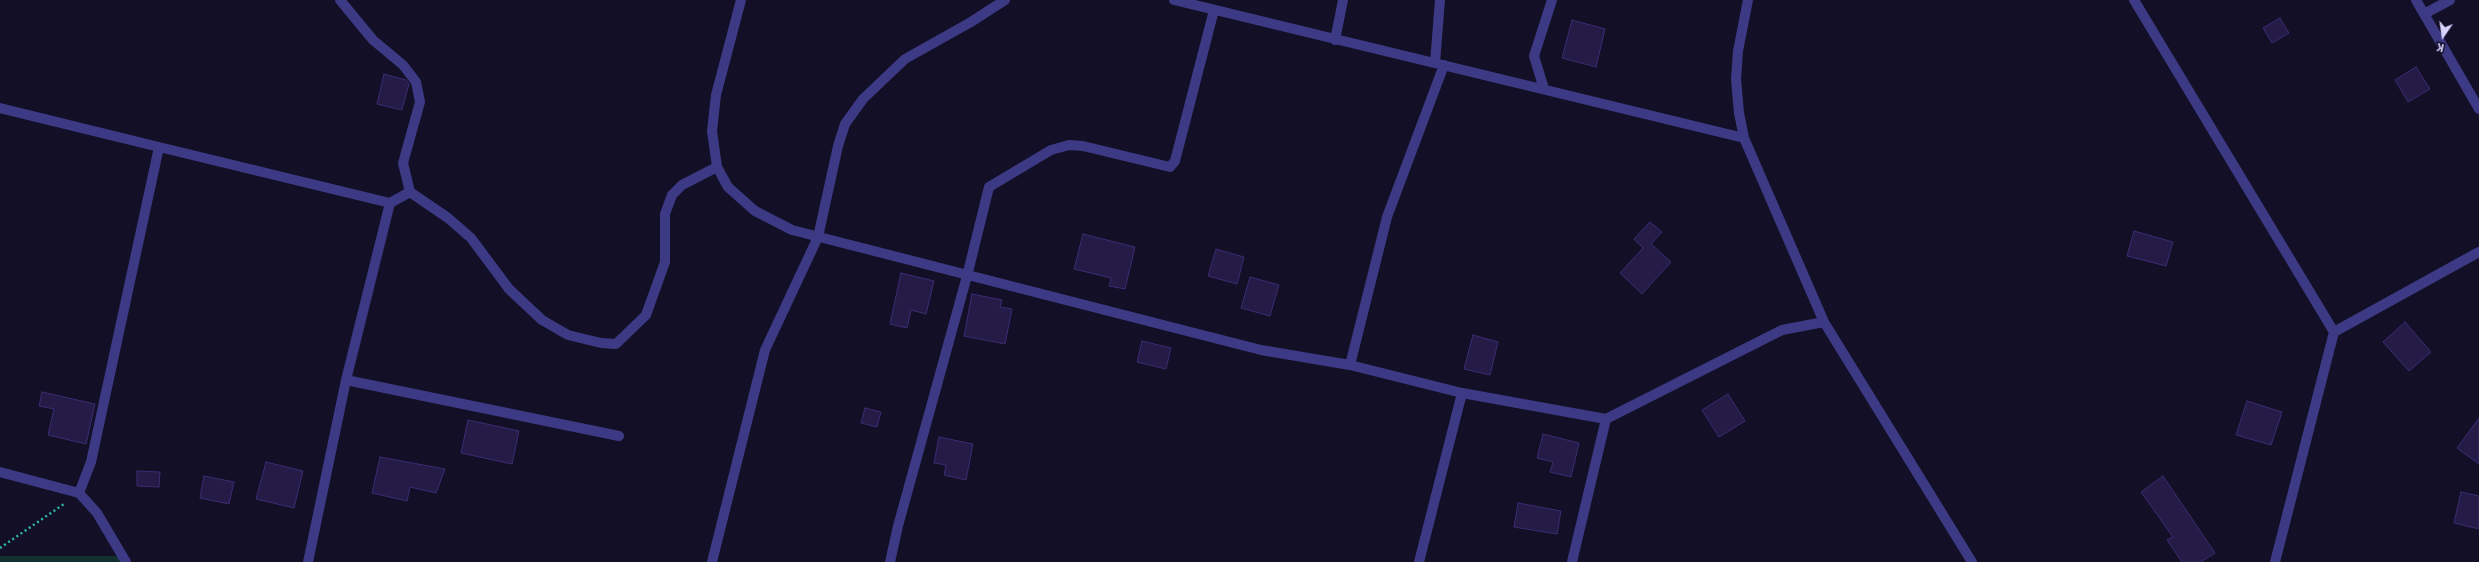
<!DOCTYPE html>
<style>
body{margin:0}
#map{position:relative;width:2479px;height:562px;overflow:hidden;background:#130f26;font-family:"Exo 2",sans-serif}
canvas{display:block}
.north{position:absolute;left:2423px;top:16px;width:40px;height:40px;-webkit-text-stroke:3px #130f26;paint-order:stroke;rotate:193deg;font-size:11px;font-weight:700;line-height:16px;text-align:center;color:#d9d4ff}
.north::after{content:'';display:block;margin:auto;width:14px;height:18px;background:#d9d4ff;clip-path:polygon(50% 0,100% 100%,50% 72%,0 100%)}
</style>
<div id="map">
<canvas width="2479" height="562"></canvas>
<div class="north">K</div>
</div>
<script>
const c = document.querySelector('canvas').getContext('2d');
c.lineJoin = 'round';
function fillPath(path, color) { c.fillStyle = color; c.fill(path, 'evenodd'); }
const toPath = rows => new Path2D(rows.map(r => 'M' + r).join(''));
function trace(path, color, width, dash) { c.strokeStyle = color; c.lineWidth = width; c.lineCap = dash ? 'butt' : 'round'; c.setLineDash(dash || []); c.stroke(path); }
fillPath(toPath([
 [0,556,122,556,126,562,0,562]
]), '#12302f');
const building = toPath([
 [2280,18,2289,33,2272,43,2263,28,2280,18],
 [1572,20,1605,29,1596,67,1562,58,1572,20],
 [2416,67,2430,89,2408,102,2395,80,2416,67],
 [384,74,406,80,409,84,402,110,377,104,384,74],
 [1650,222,1662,232,1651,244,1671,262,1642,294,1620,273,1643,248,1634,239,1650,222],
 [2134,231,2173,242,2166,266,2127,256,2134,231],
 [1083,234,1135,247,1125,289,1109,286,1111,278,1074,269,1083,234],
 [1216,249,1244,257,1237,284,1208,276,1216,249],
 [901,273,934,281,926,314,911,310,907,328,890,324,901,273],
 [1250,277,1279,285,1270,316,1241,308,1250,277],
 [972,294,1002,300,1000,307,1012,309,1005,344,964,336,972,294],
 [2405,322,2431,352,2409,371,2383,342,2405,322],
 [1473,335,1498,342,1490,375,1464,369,1473,335],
 [1142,341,1171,348,1166,369,1137,362,1142,341],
 [42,392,95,404,86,444,48,435,54,409,39,406,42,392],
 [1728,394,1745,421,1719,437,1702,410,1728,394],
 [2247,401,2282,412,2271,445,2236,435,2247,401],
 [865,408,881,412,877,427,861,423,865,408],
 [2479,418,2479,464,2457,448,2479,418],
 [468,420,519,431,512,464,461,453,468,420],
 [1543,434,1579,443,1571,477,1550,472,1553,462,1537,458,1543,434],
 [939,437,973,444,966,480,944,475,946,465,934,463,939,437],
 [380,457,445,469,436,493,410,487,407,501,372,493,380,457],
 [266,462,303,471,294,508,256,499,266,462],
 [137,471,160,472,159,487,137,486,137,471],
 [204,476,234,482,229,504,200,498,204,476],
 [2163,476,2215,553,2201,562,2182,562,2167,540,2173,537,2141,492,2163,476],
 [2461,492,2479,496,2479,529,2454,523,2461,492],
 [1518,503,1561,511,1557,534,1514,527,1518,503]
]);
fillPath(building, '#241b47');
trace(building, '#3b2d73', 1);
trace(toPath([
 [0,548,64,504]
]), '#2fb8af', 2.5, [2, 3]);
trace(toPath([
 [340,0,373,40,403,65,416,82,420,102,403,163,410,192,448,218,471,238,509,289,542,320,568,335,601,343,616,344,646,315,665,262,665,214,672,195,682,185,717,167],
 [741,0,716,95,712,131,717,167,728,187,755,211,792,230,1261,350,1350,365,1462,393,1606,419,1782,330,1824,322,1972,562],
 [1174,0,1744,138],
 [1748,0,1738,51,1736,79,1739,113,1744,138,1824,322],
 [2134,0,2334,332,2275,562],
 [2416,0,2479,109],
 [2424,14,2450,0],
 [1335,40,1343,0],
 [1435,63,1440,0],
 [1544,89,1534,56,1552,0],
 [0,108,159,147,91,462,79,493],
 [159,147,390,203,346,380,308,562],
 [390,203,410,192],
 [2334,332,2479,252],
 [1350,365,1387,217,1444,65],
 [346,380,619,436],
 [0,472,79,493,97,513,126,562],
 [712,562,765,350,818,237,838,146,845,124,863,99,905,59,971,22,1005,0],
 [890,562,898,526,967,276,989,187,1051,150,1069,145,1083,146,1170,167,1175,161,1214,10],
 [1419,562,1462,393],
 [1572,562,1606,419]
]), '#3d3a85', 10);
</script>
